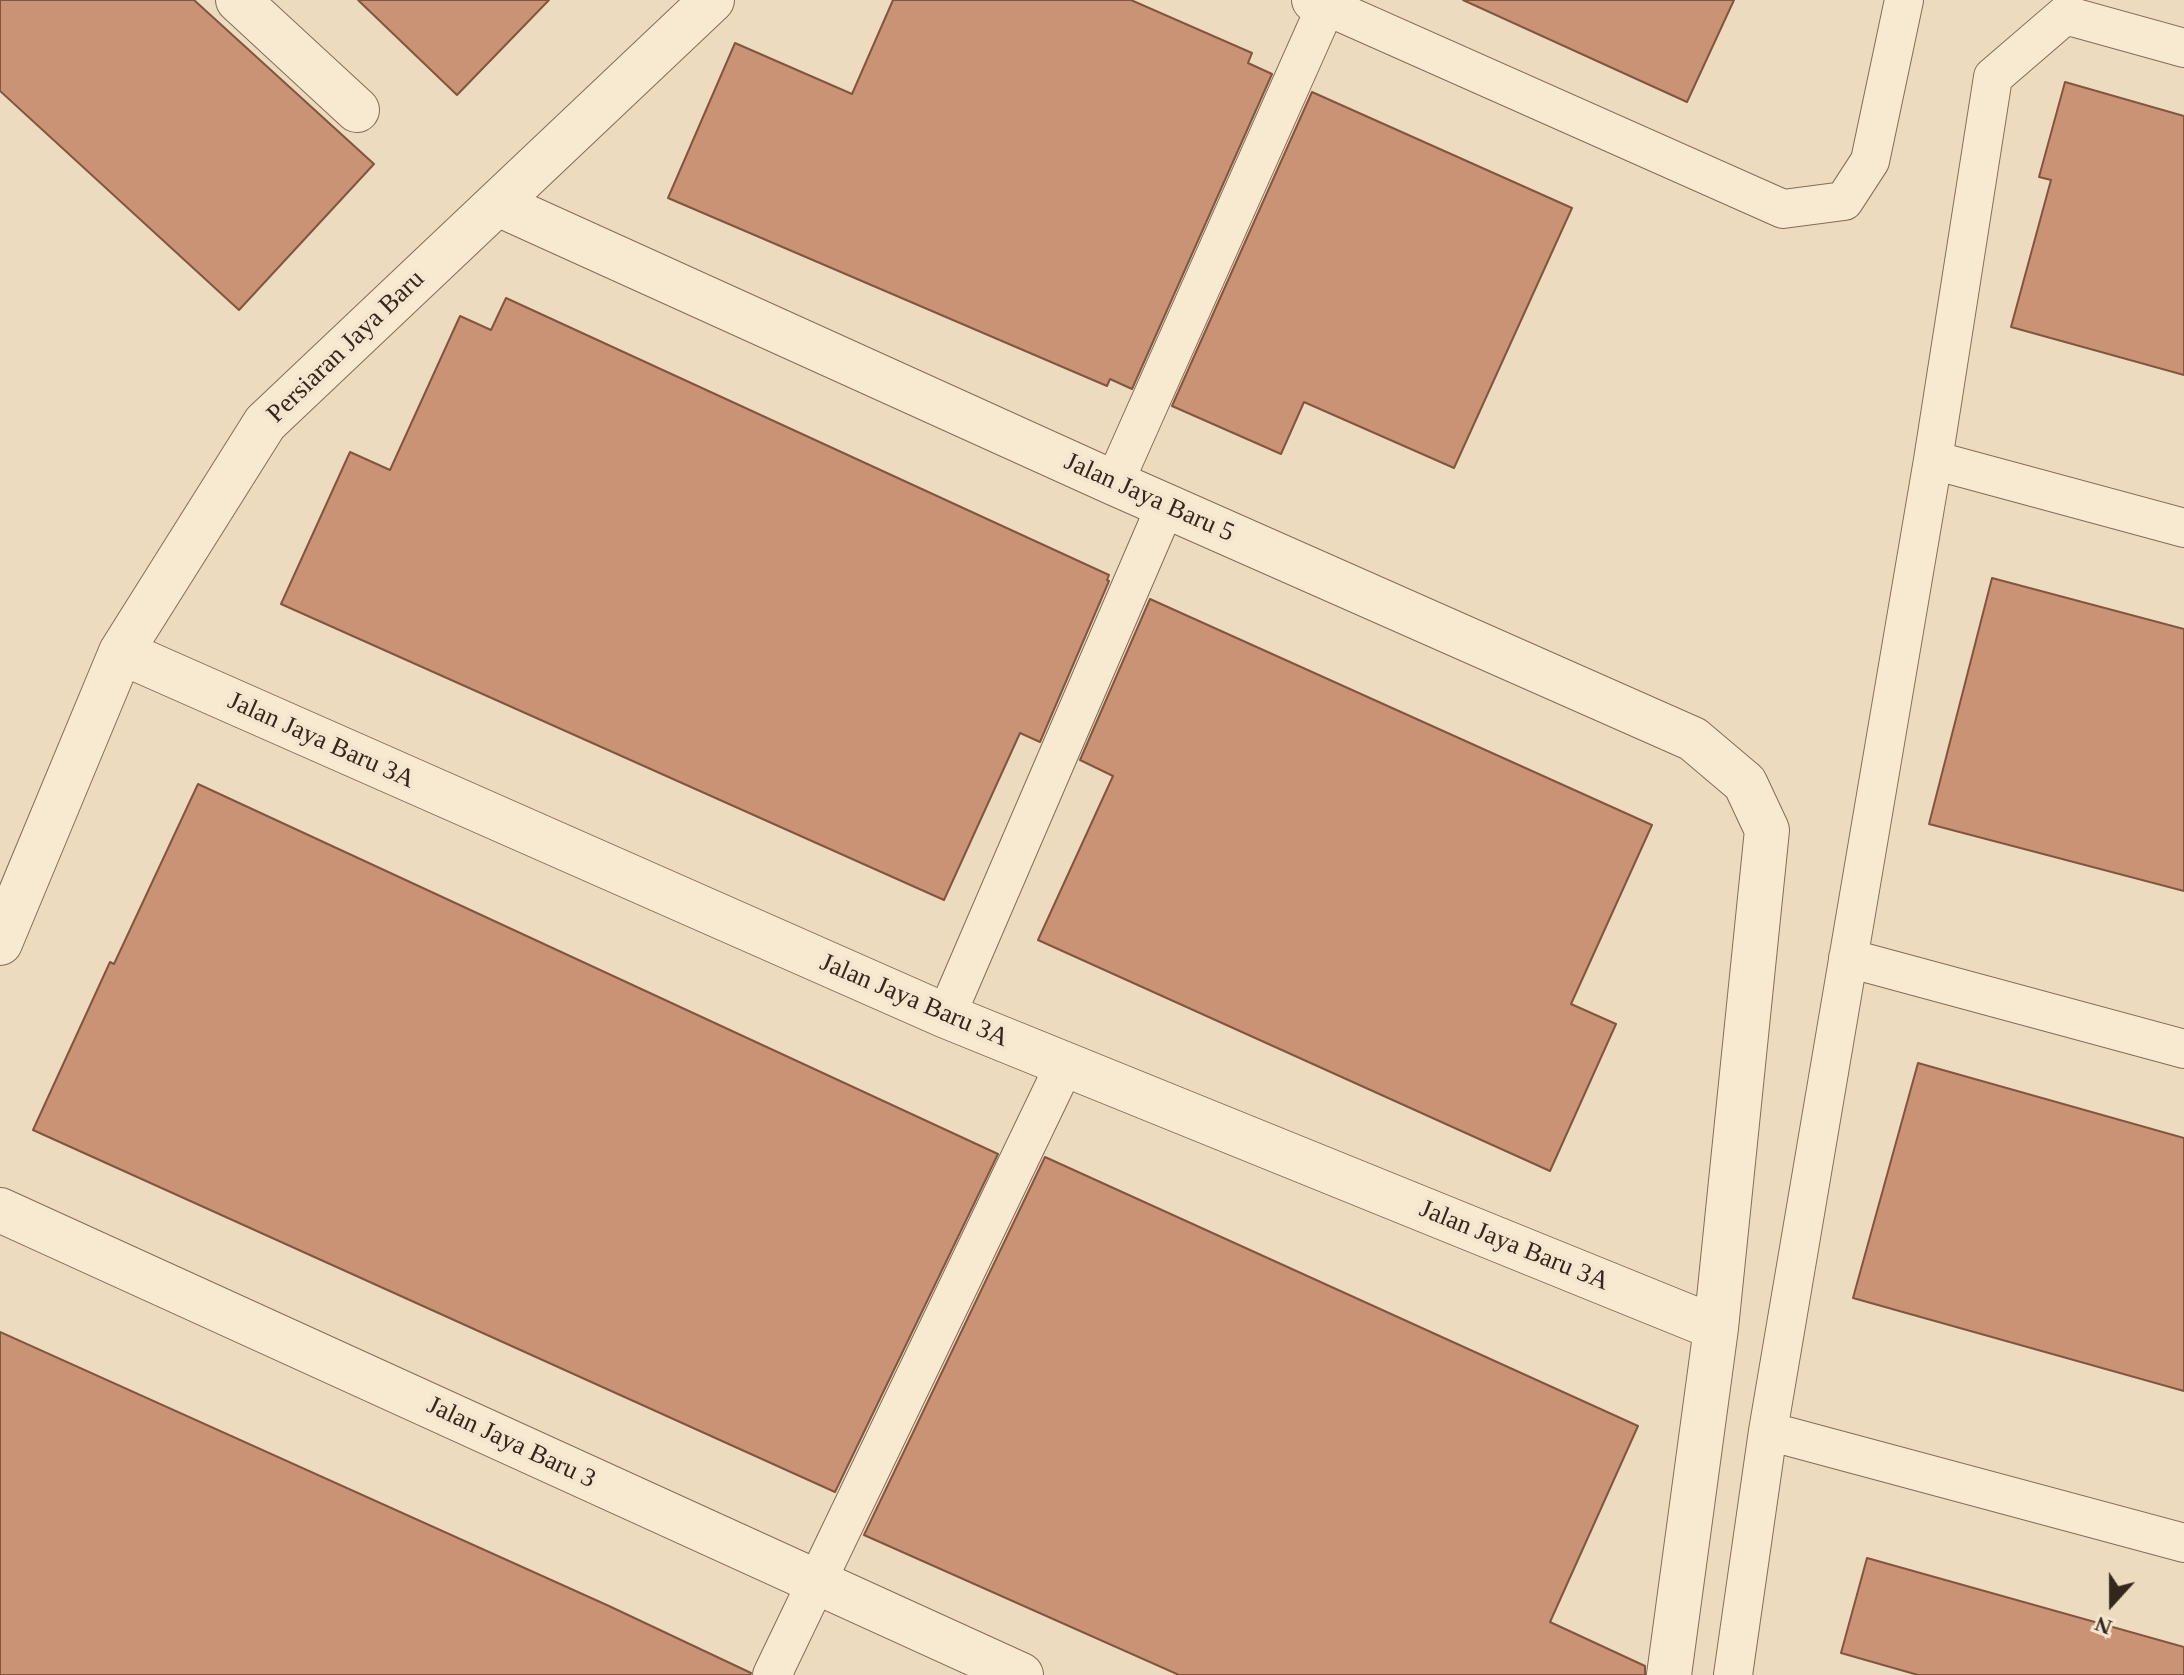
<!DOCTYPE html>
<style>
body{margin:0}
#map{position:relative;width:2184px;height:1675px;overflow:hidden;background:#ecdbbe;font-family:Georgia,serif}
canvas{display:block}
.north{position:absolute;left:2072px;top:1563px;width:80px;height:80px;-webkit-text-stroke:6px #f4e6ce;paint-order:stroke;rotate:201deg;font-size:22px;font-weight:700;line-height:32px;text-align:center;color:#34261c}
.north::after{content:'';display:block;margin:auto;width:28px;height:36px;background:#34261c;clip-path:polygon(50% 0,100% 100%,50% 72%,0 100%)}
</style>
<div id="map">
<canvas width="2184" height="1675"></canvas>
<div class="north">N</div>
</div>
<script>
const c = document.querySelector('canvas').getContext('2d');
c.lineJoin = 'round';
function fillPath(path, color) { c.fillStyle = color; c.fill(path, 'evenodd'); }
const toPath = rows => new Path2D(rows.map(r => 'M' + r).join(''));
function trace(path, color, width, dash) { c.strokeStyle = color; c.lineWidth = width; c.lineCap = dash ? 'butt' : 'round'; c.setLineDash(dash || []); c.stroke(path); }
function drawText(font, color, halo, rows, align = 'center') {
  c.font = font + ' Georgia,serif'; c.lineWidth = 8; c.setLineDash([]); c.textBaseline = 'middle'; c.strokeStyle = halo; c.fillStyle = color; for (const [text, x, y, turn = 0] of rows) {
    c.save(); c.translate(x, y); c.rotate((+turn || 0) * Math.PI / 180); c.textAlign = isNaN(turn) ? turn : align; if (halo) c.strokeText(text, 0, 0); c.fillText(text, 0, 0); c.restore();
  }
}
const building = toPath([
 [0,0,194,0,374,164,239,310,0,91,0,0],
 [358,0,549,0,457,95,358,0],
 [893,0,1131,0,1252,53,1248,63,1272,74,1132,389,1110,379,1107,386,668,198,735,43,852,94,893,0],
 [1463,0,1734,0,1687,102,1463,0],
 [2065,82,2184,116,2184,375,2011,327,2051,180,2039,177,2065,82],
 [1312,92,1572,208,1454,468,1304,402,1281,454,1172,406,1312,92],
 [506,298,1109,575,1107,580,1109,581,1040,742,1020,733,944,900,281,604,350,452,390,470,460,316,491,330,506,298],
 [1992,578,2184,629,2184,891,1929,824,1992,578],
 [1150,599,1652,825,1571,1004,1616,1024,1550,1171,1038,940,1113,776,1080,760,1150,599],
 [198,784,998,1154,835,1492,33,1130,110,962,114,964,198,784],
 [1918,1063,2184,1138,2184,1391,1853,1298,1918,1063],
 [1045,1157,1638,1426,1550,1622,1645,1666,1645,1675,1179,1675,864,1535,1045,1157],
 [0,1332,609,1606,751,1673,750,1675,0,1675,0,1332],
 [1867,1558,2184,1647,2184,1675,1918,1675,1841,1653,1867,1558]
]);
fillPath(building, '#ca9375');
trace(building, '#82553e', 2);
const service = toPath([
 [1329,0,1326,6,1783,209,1844,201,1870,161,1904,0],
 [1933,460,2184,528],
 [1114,483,1326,6],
 [1848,958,2184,1049],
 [946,1016,1166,505],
 [1768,1431,2184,1543],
 [772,1675,1065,1064],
 [1733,1675,1768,1431,1933,460,1993,77,2065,15,2184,48]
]);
const minor = toPath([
 [238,0,357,110],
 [1314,0,1326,6],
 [498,204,1114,483,1693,739,1745,783,1767,830,1716,1328,1669,1675],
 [121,652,946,1016,1716,1328],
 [0,943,121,652,265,423,712,0],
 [0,1210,1021,1675]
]);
trace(service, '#846c58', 40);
trace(minor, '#846c58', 46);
trace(service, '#f8e9d1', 38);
trace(minor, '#f8e9d1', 44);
drawText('26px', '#34261c', '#f4e6ce', [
 ["Persiaran Jaya Baru",346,347,-44],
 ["Jalan Jaya Baru 5",1149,498,24],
 ["Jalan Jaya Baru 3A",321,741,24],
 ["Jalan Jaya Baru 3A",914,1001,23],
 ["Jalan Jaya Baru 3A",1514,1246,22],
 ["Jalan Jaya Baru 3",511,1443,25]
]);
</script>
